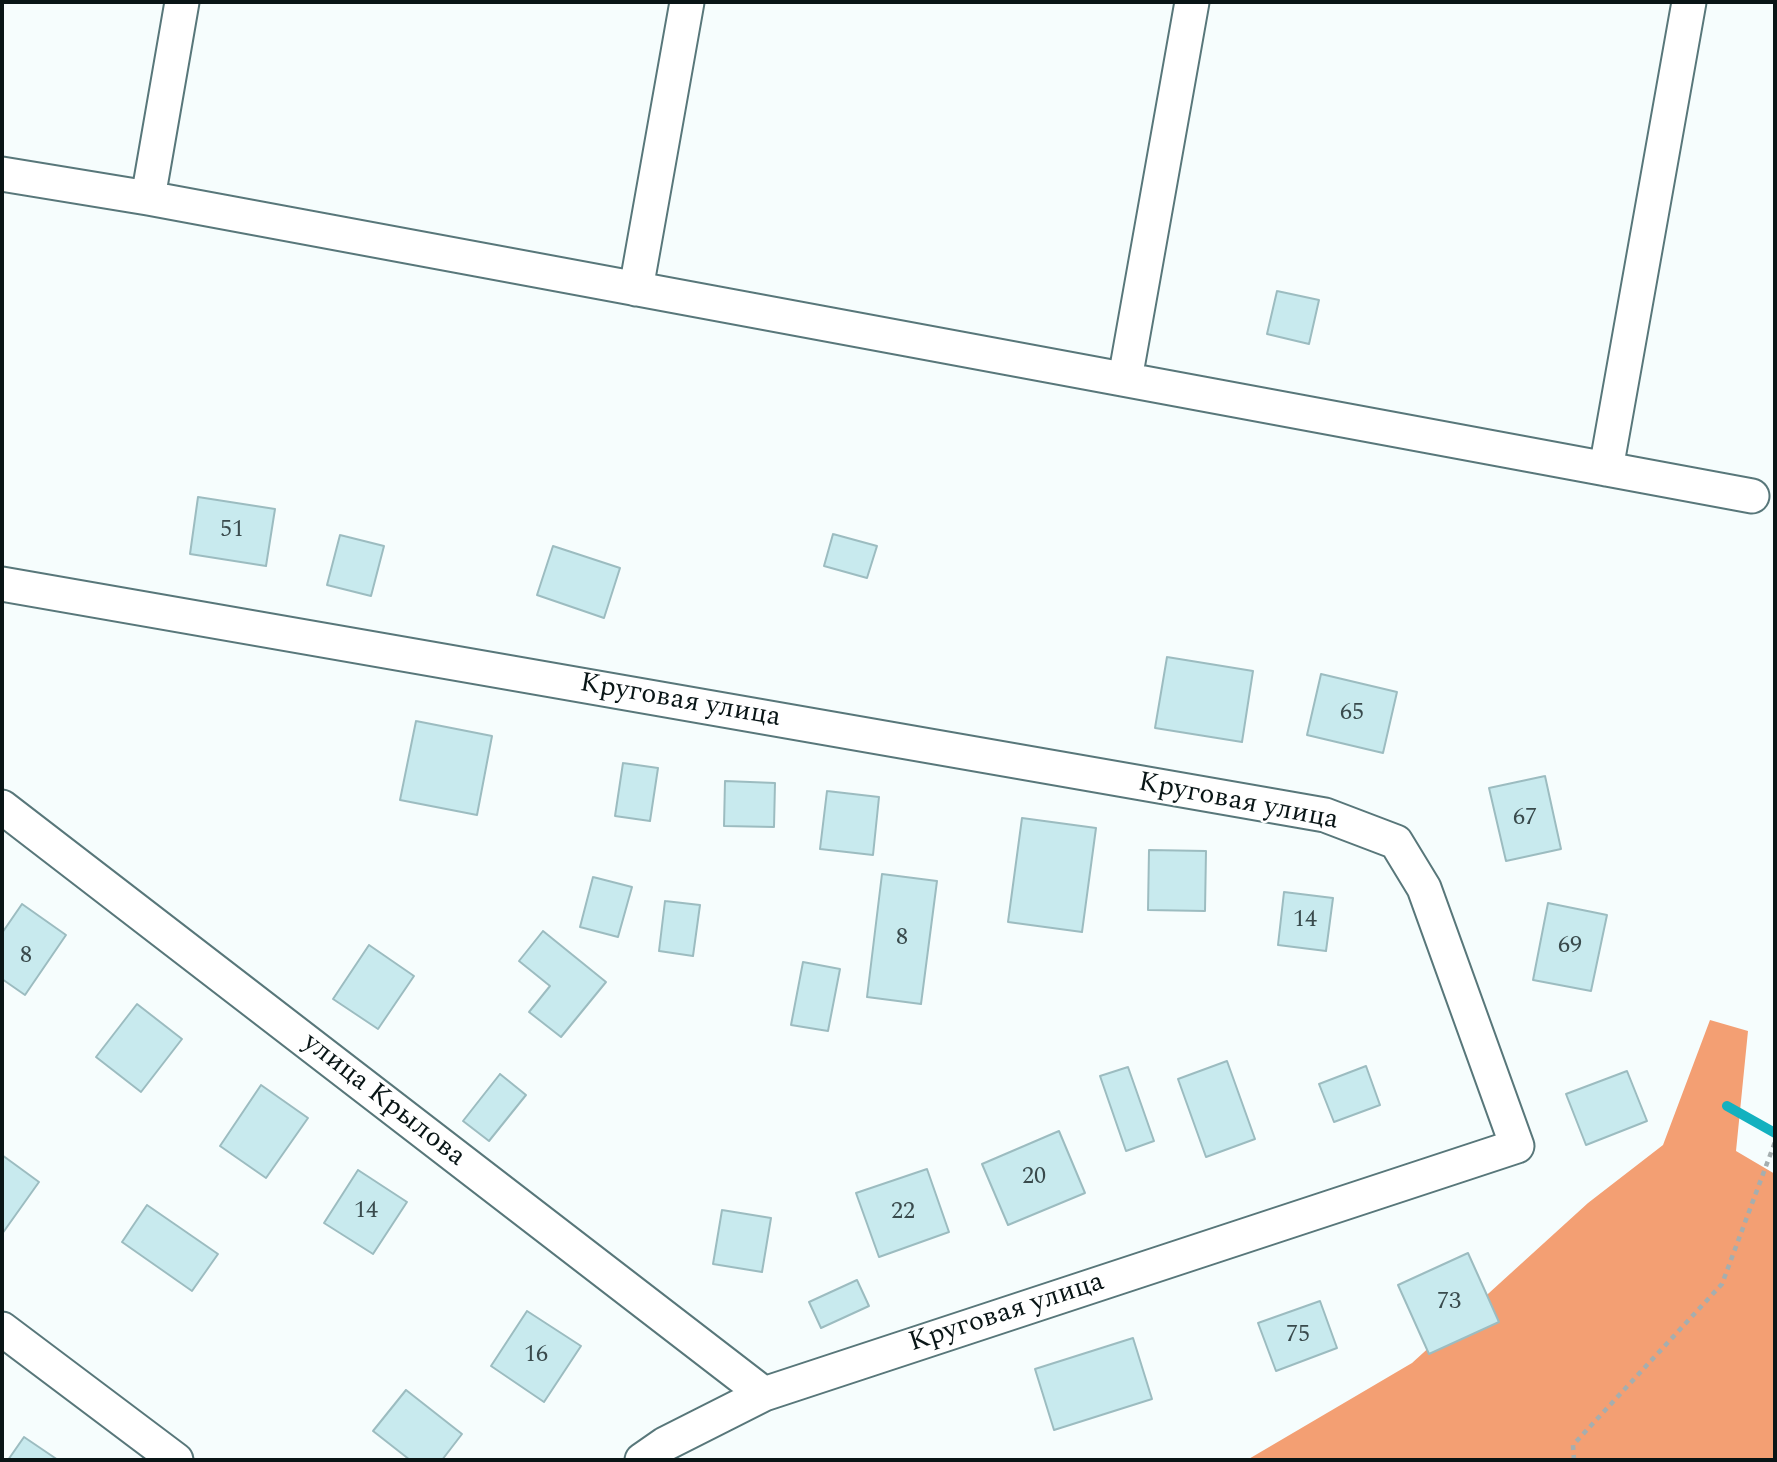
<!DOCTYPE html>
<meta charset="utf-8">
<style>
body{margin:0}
#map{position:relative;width:1777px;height:1462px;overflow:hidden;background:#f6fdfd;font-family:Spectral,serif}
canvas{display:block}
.frame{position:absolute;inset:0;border:4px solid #091516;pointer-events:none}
</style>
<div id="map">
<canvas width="1777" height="1462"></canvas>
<div class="frame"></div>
</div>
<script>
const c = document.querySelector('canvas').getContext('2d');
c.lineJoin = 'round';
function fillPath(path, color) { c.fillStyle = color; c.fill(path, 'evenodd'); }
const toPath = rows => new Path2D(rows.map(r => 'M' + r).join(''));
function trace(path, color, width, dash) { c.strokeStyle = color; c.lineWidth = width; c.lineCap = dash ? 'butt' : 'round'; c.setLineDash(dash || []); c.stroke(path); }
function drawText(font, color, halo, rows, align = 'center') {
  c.font = font + ' Spectral,serif'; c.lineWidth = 5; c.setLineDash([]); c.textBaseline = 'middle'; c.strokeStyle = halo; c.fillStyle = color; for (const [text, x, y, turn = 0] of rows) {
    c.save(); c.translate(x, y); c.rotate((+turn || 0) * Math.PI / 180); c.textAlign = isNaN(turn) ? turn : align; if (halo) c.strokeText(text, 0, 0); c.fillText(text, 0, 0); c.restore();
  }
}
fillPath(toPath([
 [1710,1020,1748,1031,1736,1151,1775,1174,1775,1460,1247,1460,1412,1363,1588,1203,1663,1145]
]), '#f39f73');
trace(toPath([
 [1727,1106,1775,1133]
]), '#13b1bf', 10);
const building = toPath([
 [1277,291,1319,300,1309,344,1267,334,1277,291],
 [198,497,275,509,266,566,190,554,198,497],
 [833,534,877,546,867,578,824,566,833,534],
 [340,535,384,546,371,596,327,585,340,535],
 [553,546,620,568,604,618,537,595,553,546],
 [1167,657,1253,671,1242,742,1155,728,1167,657],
 [1321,674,1397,692,1383,753,1307,735,1321,674],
 [416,721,492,736,477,815,400,800,416,721],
 [623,763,658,768,650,821,615,816,623,763],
 [1545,776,1561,849,1506,861,1489,788,1545,776],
 [725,781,775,783,774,827,724,826,725,781],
 [827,791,879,797,873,855,820,849,827,791],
 [1022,818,1096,828,1082,932,1008,922,1022,818],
 [1149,850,1206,851,1205,911,1148,910,1149,850],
 [882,874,937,881,921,1004,867,997,882,874],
 [593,877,632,887,618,937,580,927,593,877],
 [1284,892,1333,898,1326,951,1278,945,1284,892],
 [665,901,700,905,693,956,659,951,665,901],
 [1548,903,1607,915,1591,991,1533,980,1548,903],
 [22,904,66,935,25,995,2,979,2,933,22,904],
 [543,931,606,982,561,1037,529,1012,550,986,519,961,543,931],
 [369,945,414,976,378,1029,333,999,369,945],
 [803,962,840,969,828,1031,791,1025,803,962],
 [137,1004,182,1039,141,1092,96,1057,137,1004],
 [1227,1061,1255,1139,1206,1157,1178,1079,1227,1061],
 [1366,1066,1380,1105,1334,1122,1319,1084,1366,1066],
 [1128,1067,1154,1141,1126,1151,1100,1076,1128,1067],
 [1627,1071,1647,1121,1586,1145,1566,1094,1627,1071],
 [500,1074,526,1095,489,1141,463,1121,500,1074],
 [261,1085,308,1118,266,1178,220,1146,261,1085],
 [1059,1131,1085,1193,1008,1225,982,1164,1059,1131],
 [2,1155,39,1182,2,1234,2,1155],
 [927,1169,949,1232,879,1257,856,1193,927,1169],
 [358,1170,407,1202,373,1254,324,1223,358,1170],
 [147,1205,218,1254,192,1291,122,1242,147,1205],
 [722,1210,771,1218,762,1272,713,1264,722,1210],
 [1468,1253,1499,1322,1429,1354,1398,1285,1468,1253],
 [857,1280,869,1306,821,1328,809,1302,857,1280],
 [1320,1301,1337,1348,1276,1371,1258,1323,1320,1301],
 [527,1311,581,1346,544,1402,491,1366,527,1311],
 [1133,1338,1152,1399,1054,1430,1035,1369,1133,1338],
 [406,1390,462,1434,442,1460,410,1460,373,1431,406,1390],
 [24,1437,58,1460,8,1460,24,1437]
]);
fillPath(building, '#c8eaee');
trace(building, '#9cbcc0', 2);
const minor = toPath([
 [2,174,148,198,1752,496],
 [148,198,182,2],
 [636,289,687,2],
 [1125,379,1192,2],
 [1606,469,1689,2],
 [2,584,1325,815,1396,842,1424,888,1517,1146,764,1394,665,1444,642,1460],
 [2,807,764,1394],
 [2,1329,176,1460]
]);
trace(minor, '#58777a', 37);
trace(toPath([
 [1574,1460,1573,1445,1722,1284,1775,1142]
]), '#a5aeaf', 4.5, [5, 5]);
trace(minor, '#fff', 33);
drawText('24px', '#394a4c', null, [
 ["51",232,531],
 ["65",1352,714],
 ["67",1525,819],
 ["14",1305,921],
 ["8",902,939],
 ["69",1570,947],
 ["8",26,957],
 ["20",1034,1178],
 ["14",366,1212],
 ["22",903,1213],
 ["73",1449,1303],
 ["75",1298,1336],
 ["16",536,1356]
]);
drawText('28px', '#091516', '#fff', [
 ["Круговая улица",680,702,10],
 ["Круговая улица",1238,803,11],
 ["улица Крылова",383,1101,38],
 ["Круговая улица",1007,1314,-18]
]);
</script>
